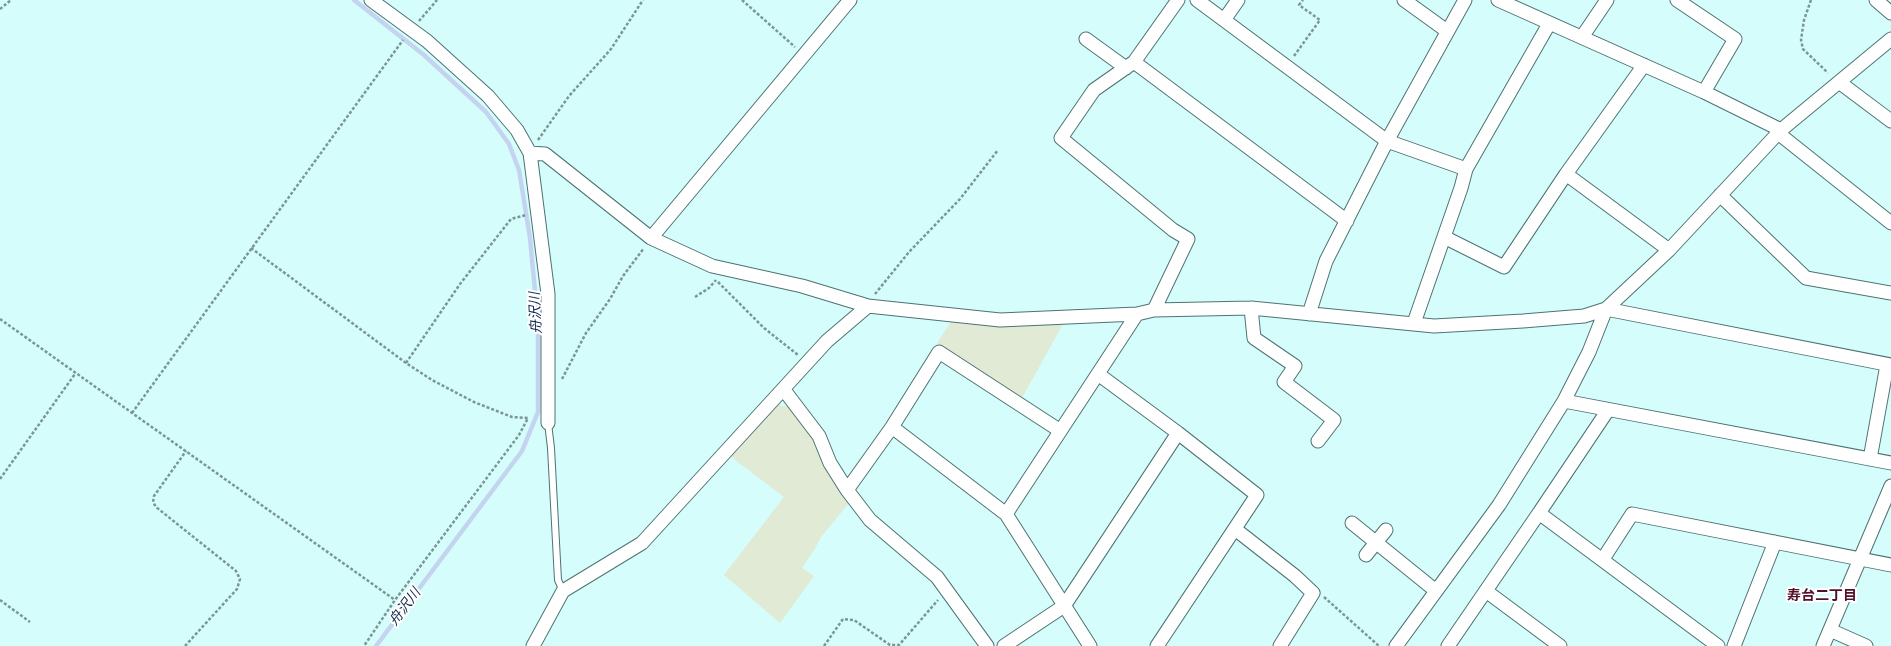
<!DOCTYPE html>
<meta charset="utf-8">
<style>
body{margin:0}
canvas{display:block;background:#d5fdfb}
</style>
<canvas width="1891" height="646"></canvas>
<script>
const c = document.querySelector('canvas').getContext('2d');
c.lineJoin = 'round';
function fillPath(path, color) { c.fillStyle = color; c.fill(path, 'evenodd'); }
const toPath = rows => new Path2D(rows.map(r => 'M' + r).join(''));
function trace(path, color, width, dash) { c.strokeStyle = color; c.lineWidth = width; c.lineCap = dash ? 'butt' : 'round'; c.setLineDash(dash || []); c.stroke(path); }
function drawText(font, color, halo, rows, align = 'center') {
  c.font = font + ' Lora,"Noto Sans JP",serif'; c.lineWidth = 4; c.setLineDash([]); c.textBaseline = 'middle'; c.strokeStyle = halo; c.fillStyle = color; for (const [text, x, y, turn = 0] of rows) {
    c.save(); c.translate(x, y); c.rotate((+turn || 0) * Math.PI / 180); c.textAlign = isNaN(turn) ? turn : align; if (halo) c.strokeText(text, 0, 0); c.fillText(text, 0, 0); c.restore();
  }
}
fillPath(toPath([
 [953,319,1064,322,1022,398,937,343],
 [778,405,789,407,811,437,849,503,821,537,816,547,802,568,814,576,780,623,724,575,784,497,730,456]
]), '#e1ead4');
trace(toPath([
 [354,0,424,55,486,112,509,144,519,170,530,238,538,323,538,412,522,451,376,646]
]), '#c4d4f0', 4.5);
const lane = toPath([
 [548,423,551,448,558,580,563,591]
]);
const street = toPath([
 [371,0,427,41,488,96,517,130,530,153,548,294,548,423],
 [1178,0,1134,62,1347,221],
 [1197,0,1387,141,1466,169],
 [1404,0,1447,31],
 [1498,0,1704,92,1781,130],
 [1677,0,1735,39,1704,92],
 [1876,0,1891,13],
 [1224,20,1238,0],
 [1582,37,1607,0],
 [1086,39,1126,68],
 [1134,62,1094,90,1061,138,1173,230,1188,239,1154,310],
 [1839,82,1891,121],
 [1778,133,1891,223],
 [530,153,545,154,651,238,712,266,802,286,868,306,1000,320,1137,314,1154,310,1251,308,1434,326,1523,321,1584,316,1606,309,1669,250,1781,130,1891,39],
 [1566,174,1669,250],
 [1720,195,1806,278,1891,293],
 [1444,237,1504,267,1566,174,1644,65],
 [651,238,850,0],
 [1251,308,1254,338,1295,366,1284,382,1334,420,1318,441],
 [1606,309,1891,365],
 [1309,314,1326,261,1387,141,1465,0],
 [1414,323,1461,188,1466,169,1549,24],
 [1098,374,1178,433,1257,495,1157,646],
 [784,390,819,436,830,463,847,490,870,520,937,577,987,646],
 [1564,401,1891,463],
 [892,427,1006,514,1090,646],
 [1870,459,1887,365],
 [847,490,892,427,939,352,1059,430],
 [1539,513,1608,410],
 [1006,514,1137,314],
 [1352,523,1436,591],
 [1235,529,1295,576,1313,593,1280,646],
 [1366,555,1386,530],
 [1603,559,1632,514,1891,565],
 [1486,591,1560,646],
 [1830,630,1866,646],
 [533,646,563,591,642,543,827,341,868,306],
 [1004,646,1064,606,1178,433],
 [1396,646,1499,505,1564,401,1589,352,1606,309],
 [1448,646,1539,513,1718,646],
 [1734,646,1775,542],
 [1823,646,1891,486]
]);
trace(lane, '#4e7371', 8);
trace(street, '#4e7371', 15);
trace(toPath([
 [742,0,795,47],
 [1811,0,1804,20,1801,40,1803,49,1828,73],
 [0,9,11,0],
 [419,21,437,0],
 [1294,56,1320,20,1299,5,1303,0],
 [538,140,569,96,611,49,643,0],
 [251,248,406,363,432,380,474,402,512,417,528,418,519,435,395,600,364,646],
 [718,282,764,328,798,355],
 [875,294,909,252,960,199,998,150],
 [695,297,709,288,716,280],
 [0,319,395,600],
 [406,363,460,284,511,219,526,215],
 [562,379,586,333,610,299,623,276,644,248],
 [132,413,403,40],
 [0,479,75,374],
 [1324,597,1379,646],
 [0,600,30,622],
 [185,646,237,589,240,579,236,571,156,507,153,502,154,496,186,451],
 [824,646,843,619,854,620,890,645,899,645,938,600]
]), '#7b9695', 2.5, [3, 2]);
trace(lane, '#fff', 6);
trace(street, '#fff', 13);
drawText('italic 14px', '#152a4e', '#fff', [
 ["舟沢川",536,313,-93],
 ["舟沢川",405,607,-53]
]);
drawText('bold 14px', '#53102a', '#fff', [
 ["寿台二丁目",1822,596]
]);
</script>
